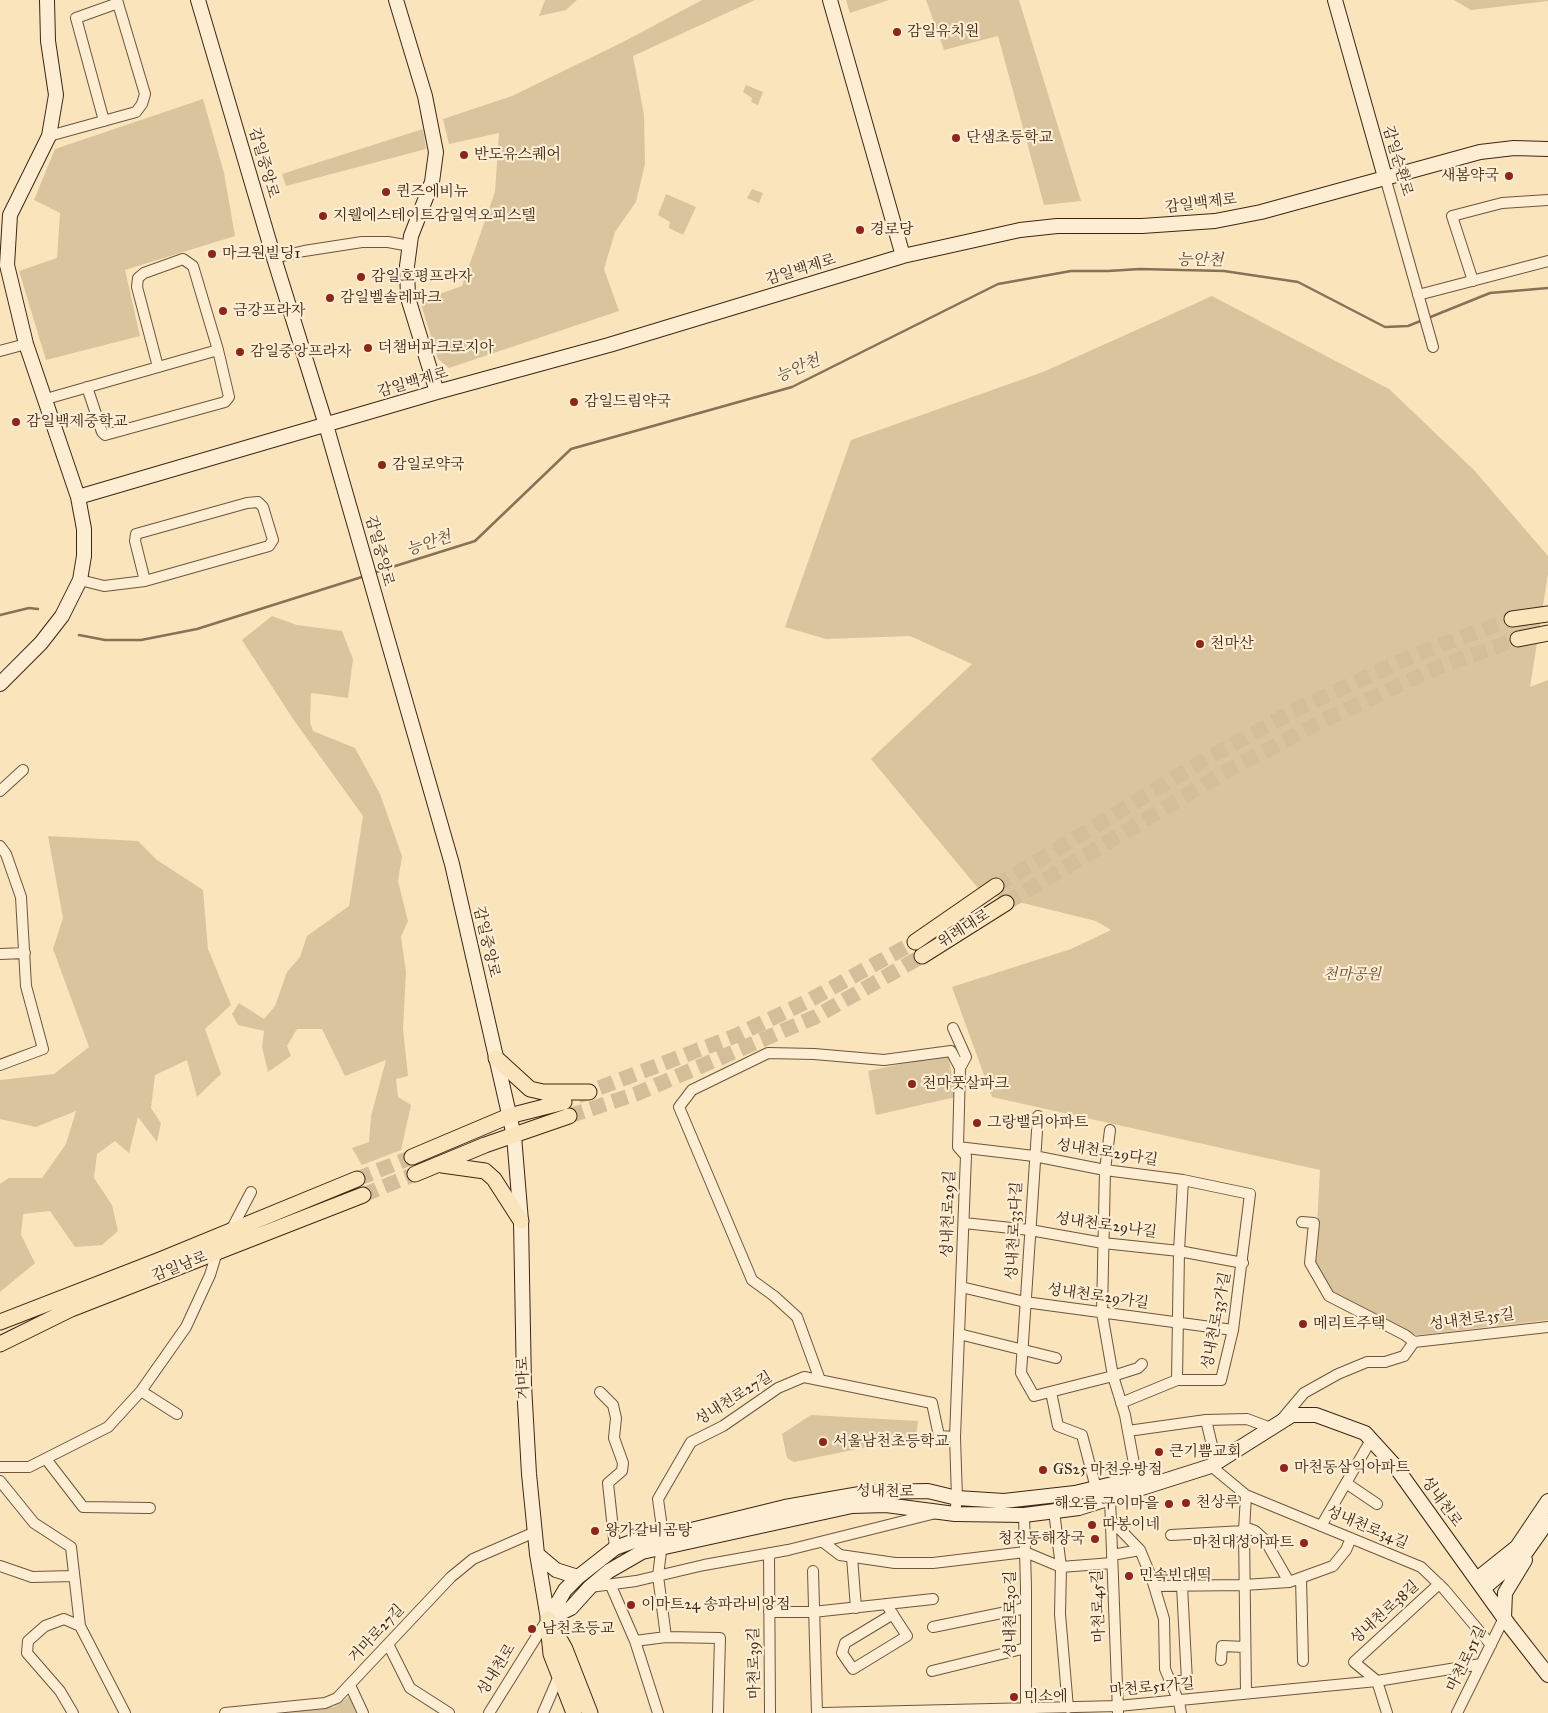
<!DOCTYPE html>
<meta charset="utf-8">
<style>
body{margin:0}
canvas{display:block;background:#fae4bb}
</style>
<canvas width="1548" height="1713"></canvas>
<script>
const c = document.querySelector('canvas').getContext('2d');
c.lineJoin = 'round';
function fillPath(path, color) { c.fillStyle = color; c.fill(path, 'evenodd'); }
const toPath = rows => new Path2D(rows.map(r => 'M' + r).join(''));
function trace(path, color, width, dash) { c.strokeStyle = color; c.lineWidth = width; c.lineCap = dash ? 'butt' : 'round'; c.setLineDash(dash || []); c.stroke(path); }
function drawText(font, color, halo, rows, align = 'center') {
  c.font = font + ' "IM FELL Great Primer","Noto Serif KR",serif'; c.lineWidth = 4.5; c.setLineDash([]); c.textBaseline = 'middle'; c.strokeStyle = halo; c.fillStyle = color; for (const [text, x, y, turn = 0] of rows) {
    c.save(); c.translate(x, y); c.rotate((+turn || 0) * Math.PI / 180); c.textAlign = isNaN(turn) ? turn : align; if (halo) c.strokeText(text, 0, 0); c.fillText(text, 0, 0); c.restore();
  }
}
fillPath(toPath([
 [545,0,577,0,566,10,539,16],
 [702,0,755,0,633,56,644,115,645,164,636,202,615,232,604,269,619,311,449,368,438,359,420,301,462,286,495,192,499,133,449,144,443,119,512,96,623,42],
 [846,0,889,0,850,13],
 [926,0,1019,0,1081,201,1044,205,998,36,944,50],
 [1454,0,1548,0,1548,1,1471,10],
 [746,85,763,92,758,105,751,102,752,98,743,92],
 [203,99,224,173,235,236,125,270,140,336,46,360,19,271,57,258,60,213,34,200,55,149],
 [423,129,426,149,286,186,282,174],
 [752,189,763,193,759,203,747,198],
 [666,194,696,207,683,235,669,228,670,222,658,215],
 [1212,296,1389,389,1474,470,1548,556,1548,574,1530,687,1548,680,1548,1320,1418,1335,1399,1330,1333,1294,1315,1263,1320,1170,992,1097,952,987,1071,949,1111,930,1096,921,982,893,871,759,972,664,910,636,826,639,785,627,851,440,1043,372],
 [272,616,297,625,342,631,353,659,348,698,311,693,310,722,313,731,355,748,380,794,402,856,398,881,408,921,401,937,406,972,403,1029,408,1076,396,1079,398,1097,411,1105,401,1150,362,1165,352,1148,369,1142,371,1116,386,1060,345,1076,322,1029,297,1029,287,1046,291,1056,268,1072,262,1047,264,1031,238,1025,232,1014,239,1003,264,1019,275,1006,287,972,300,957,307,936,349,906,363,816,293,719,242,640],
 [48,836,138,841,157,860,203,890,208,949,231,1005,205,1029,221,1074,197,1097,187,1060,155,1075,151,1108,161,1123,157,1142,138,1117,129,1153,115,1141,97,1154,94,1178,112,1205,118,1231,102,1245,75,1247,50,1211,23,1214,21,1235,35,1263,0,1292,0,1184,9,1178,42,1178,66,1144,76,1111,36,1127,0,1119,0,1080,54,1074,89,1047,53,949,63,918],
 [948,1054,956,1097,876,1115,868,1071],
 [811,1415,918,1421,916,1437,794,1462,787,1458,782,1434],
 [350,1696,357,1713,281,1713,334,1707]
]), '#dac49e');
trace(toPath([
 [1428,318,1490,293,1548,288],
 [373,573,475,541,571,449,792,387,998,284,1071,271,1108,271,1140,269,1224,271,1298,282,1385,327,1408,326,1423,320],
 [0,615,29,608,38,609],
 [79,635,105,640,141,640,197,629,365,576]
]), '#887156', 2.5);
trace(toPath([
 [996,886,1203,761,1297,709,1419,653,1512,619],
 [1006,903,1225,772,1322,721,1441,666,1518,639],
 [578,1096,735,1036,810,1000,915,942],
 [569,1116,636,1094,815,1017,922,956],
 [357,1179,412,1157],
 [363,1195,415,1174]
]), '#d4be99', 15, [15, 8]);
const street = toPath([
 [104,121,76,18,118,3],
 [49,136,136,112,142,104,145,94,117,0],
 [1385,177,1433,347],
 [274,258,304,251,362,242,388,242,410,246],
 [1473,281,1452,216,1502,203,1548,200],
 [1418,295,1548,261],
 [0,351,26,344],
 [87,387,102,432,105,435,225,402,229,397,218,350,193,266,183,259,144,273,138,278,137,287,158,367],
 [46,399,218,350],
 [258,502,263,507,273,540,269,546,145,581,135,541,136,534,247,503,258,502],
 [80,580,104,586,145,581],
 [0,791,23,770],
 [0,846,6,854,21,897,26,986,43,1049,0,1065],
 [0,954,25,953],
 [953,1028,966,1057,960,1068,958,1147,966,1156,955,1437,957,1498,955,1514],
 [1038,1116,1021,1373,1034,1396,1113,1376,1138,1368,1142,1364],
 [1110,1130,1105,1170,1102,1313,1113,1376,1125,1415,1137,1480],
 [958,1147,1034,1156,1105,1170,1183,1180,1250,1194,1233,1330,1221,1380,1177,1380,1121,1403],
 [1302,1222,1314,1223,1310,1263,1329,1296,1405,1335,1414,1342],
 [964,1223,1030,1230,1103,1243,1179,1251,1243,1263],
 [230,1232,251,1192],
 [961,1287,1025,1302,1233,1330],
 [959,1334,1056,1358],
 [820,1380,797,1317,774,1296,752,1280,679,1107,692,1090,768,1053,814,1054,884,1060,951,1051,960,1068],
 [1177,1380,1179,1251,1183,1180],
 [141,1391,177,1414],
 [600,1392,613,1405,616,1418,614,1438,623,1463,622,1471,608,1483,615,1548],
 [1051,1392,1058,1426,1082,1435,1096,1488],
 [1282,1419,1304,1393,1338,1374,1367,1362,1385,1362,1404,1356,1414,1342,1548,1327],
 [1206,1420,1216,1462],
 [1128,1431,1206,1420,1247,1419,1271,1428],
 [46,1459,83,1507,150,1508],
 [1211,1466,1246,1495,1421,1567,1444,1589,1491,1645],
 [0,1467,29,1467,108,1427,141,1391,186,1327,210,1275,217,1252],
 [0,1481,34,1523,71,1547,80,1626,125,1713],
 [1346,1483,1377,1504],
 [1110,1498,1118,1712],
 [1054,1511,1061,1567,1060,1614,1068,1708],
 [1024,1515,1026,1588,1026,1713],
 [1111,1520,1140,1550,1152,1579,1164,1619,1165,1669,1179,1702,1181,1713],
 [1321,1526,1371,1440],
 [1244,1527,1255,1531,1265,1540,1289,1582],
 [1171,1535,1244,1531],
 [823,1542,840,1555,895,1563,933,1563,1025,1552,1061,1567,1112,1563],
 [769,1553,770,1713],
 [1112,1555,1140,1550],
 [852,1557,856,1608],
 [0,1566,32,1577,73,1576],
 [813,1571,817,1713],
 [1301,1578,1303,1661],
 [611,1586,635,1641,658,1713],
 [1154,1586,1244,1585,1289,1582,1333,1566,1346,1550,1351,1538],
 [590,1587,636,1581,704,1565,788,1550,936,1513],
 [886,1604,907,1636,853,1669,842,1653,845,1643,893,1614],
 [769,1612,813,1612,933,1599],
 [933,1627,1026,1608],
 [666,1637,658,1576,663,1535,658,1499,691,1442,723,1426,778,1388,804,1377,932,1403,939,1436,955,1437],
 [635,1641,666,1637,720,1638,718,1713],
 [388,1644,410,1688,449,1713],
 [1221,1660,1222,1646,1245,1647],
 [932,1671,1026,1648],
 [1170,1681,1187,1681,1182,1586],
 [350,1685,363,1713],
 [1246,1693,1244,1531,1246,1495],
 [73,1713,60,1691,27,1653,28,1641,45,1626,64,1619,80,1626],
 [225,1713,325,1703,337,1698,451,1577,473,1559,535,1532],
 [489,1713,547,1620],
 [543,1713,559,1676],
 [823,1713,1118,1706,1377,1681,1481,1664],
 [1387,1713,1377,1681,1354,1662,1439,1584],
 [1457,1713,1504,1618]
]);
const secondary = toPath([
 [198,0,274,258,326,425,452,864,514,1136,521,1221,524,1385,529,1474,537,1554,548,1619],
 [396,0,425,96,436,152,432,182,411,236,407,266,408,298,437,392],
 [830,0,903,256],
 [1335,0,1385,177],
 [78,497,437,392,609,345,903,256,1020,230,1057,226,1142,226,1215,221,1261,212,1480,152,1514,148,1548,149],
 [0,684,41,643,62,616,80,580,84,556,84,529,78,497,26,344,7,265,10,215,49,136,56,95,48,41,47,0],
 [537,1554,556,1570,578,1577],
 [1477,1579,1517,1547,1548,1501],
 [1484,1588,1526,1552,1548,1521],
 [1504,1618,1505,1593,1525,1560],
 [548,1619,571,1608,590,1587,609,1571,642,1552,852,1506,886,1505,955,1514,1024,1515,1079,1508,1211,1466,1292,1415,1316,1415,1365,1433,1395,1466,1509,1625,1548,1675],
 [548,1619,565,1590,578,1577,615,1548,642,1538,679,1533,785,1507,871,1492,928,1491,957,1498,1004,1501,1075,1493,1154,1474]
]);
const primary = toPath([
 [1512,619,1548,614],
 [1518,639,1548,633],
 [915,942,996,886],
 [922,956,1006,903],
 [496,1058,530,1089,543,1092,589,1092],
 [412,1157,509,1116,564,1102],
 [442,1165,485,1171,494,1179,521,1221],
 [415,1174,485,1145,569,1116],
 [0,1322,160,1260,357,1179],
 [0,1344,71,1309,363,1195],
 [548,1619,565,1649,590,1713],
 [548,1625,551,1654,574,1713]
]);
trace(street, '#6d563d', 12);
trace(secondary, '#3e2613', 16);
trace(primary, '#3e2613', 17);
trace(street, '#fcedd3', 10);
trace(secondary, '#fcedd3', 14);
trace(primary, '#fae4bb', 15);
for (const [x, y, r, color] of [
 [897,32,5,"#8f2418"],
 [956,138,5,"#8f2418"],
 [464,155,5,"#8f2418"],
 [1509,176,5,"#8f2418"],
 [386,192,5,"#8f2418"],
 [323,216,5,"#8f2418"],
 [860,230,5,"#8f2418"],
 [212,254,5,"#8f2418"],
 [361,277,5,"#8f2418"],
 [330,298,5,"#8f2418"],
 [223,311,5,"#8f2418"],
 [368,348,5,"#8f2418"],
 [240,352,5,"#8f2418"],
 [574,402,5,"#8f2418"],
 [16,422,5,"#8f2418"],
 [382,465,5,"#8f2418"],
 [1200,644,5,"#8f2418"],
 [912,1084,5,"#8f2418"],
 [977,1123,5,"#8f2418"],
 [1303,1324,5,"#8f2418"],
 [823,1442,5,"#8f2418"],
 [1159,1452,5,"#8f2418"],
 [1284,1468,5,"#8f2418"],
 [1043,1470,5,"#8f2418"],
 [1186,1503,5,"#8f2418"],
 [1169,1504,5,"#8f2418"],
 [1092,1525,5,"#8f2418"],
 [595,1531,5,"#8f2418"],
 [1095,1539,5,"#8f2418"],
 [1304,1543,5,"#8f2418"],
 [1129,1576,5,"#8f2418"],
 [631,1605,5,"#8f2418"],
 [532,1629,5,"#8f2418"],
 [1014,1697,5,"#8f2418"]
]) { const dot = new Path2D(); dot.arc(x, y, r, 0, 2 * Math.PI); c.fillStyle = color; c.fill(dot); trace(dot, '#fcedd3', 2); }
drawText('15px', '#3e2613', '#fcedd3', [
 ["감일유치원",907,32],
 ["단샘초등학교",966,138],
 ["반도유스퀘어",474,155],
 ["새봄약국",1499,176,"right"],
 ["퀸즈에비뉴",396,192],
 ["지웰에스테이트감일역오피스텔",333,216],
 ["경로당",870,230],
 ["마크원빌딩1",222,254],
 ["감일호평프라자",371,277],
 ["감일벨솔레파크",340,298],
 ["금강프라자",233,311],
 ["더챔버파크로지아",378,348],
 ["감일중앙프라자",250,352],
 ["감일드림약국",584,402],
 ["감일백제중학교",26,422],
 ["감일로약국",392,465],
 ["천마산",1210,644],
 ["천마풋살파크",922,1084],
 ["그랑밸리아파트",987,1123],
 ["메리트주택",1313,1324],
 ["서울남천초등학교",833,1442],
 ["큰기쁨교회",1169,1452],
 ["마천동삼익아파트",1294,1468],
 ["GS25 마천우방점",1053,1470],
 ["천상루",1196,1503],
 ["해오름 구이마을",1159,1504,"right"],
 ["따봉이네",1102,1525],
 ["왕가갈비곰탕",605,1531],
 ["청진동해장국",1085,1539,"right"],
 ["마천대성아파트",1294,1543,"right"],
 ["민속빈대떡",1139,1576],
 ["이마트24 송파라비앙점",641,1605],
 ["남천초등교",542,1629],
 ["미소에",1024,1697]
], 'left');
drawText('15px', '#3e2613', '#fcedd3', [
 ["감일순환로",1397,161,74],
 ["감일중앙로",263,163,74],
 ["감일백제로",1201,204,-7],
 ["감일백제로",801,270,-17],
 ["감일백제로",413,383,-16],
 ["감일중앙로",379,551,75],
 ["위례대로",964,929,-32],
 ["감일중앙로",486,942,77],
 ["성내천로29다길",1107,1153,9],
 ["성내천로29길",949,1214,-88],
 ["성내천로29나길",1106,1226,8],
 ["성내천로33다길",1015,1231,-87],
 ["감일남로",180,1267,-21],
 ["성내천로29가길",1098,1297,8],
 ["성내천로35길",1472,1320,-7],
 ["성내천로33가길",1217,1321,-79],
 ["거마로",524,1378,-92],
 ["성내천로27길",734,1399,-32],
 ["성내천로",885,1492,1],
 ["성내천로",1441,1502,54],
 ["성내천로34길",1367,1528,23],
 ["마천로45길",1099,1606,-92],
 ["성내천로38길",1385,1613,-42],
 ["성내천로30길",1011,1614,-90],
 ["거마로27길",377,1634,-47],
 ["마천로51길",1467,1659,-64],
 ["마천로39길",755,1663,-91],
 ["성내천로",497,1670,-58],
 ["마천로51가길",1152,1688,-5]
]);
drawText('italic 15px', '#654e36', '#fcedd3', [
 ["천마공원",1352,975]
]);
drawText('italic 16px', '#634c34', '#fcedd3', [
 ["능안천",1200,261,1],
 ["능안천",798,369,-23],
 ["능안천",429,544,-18]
]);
</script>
